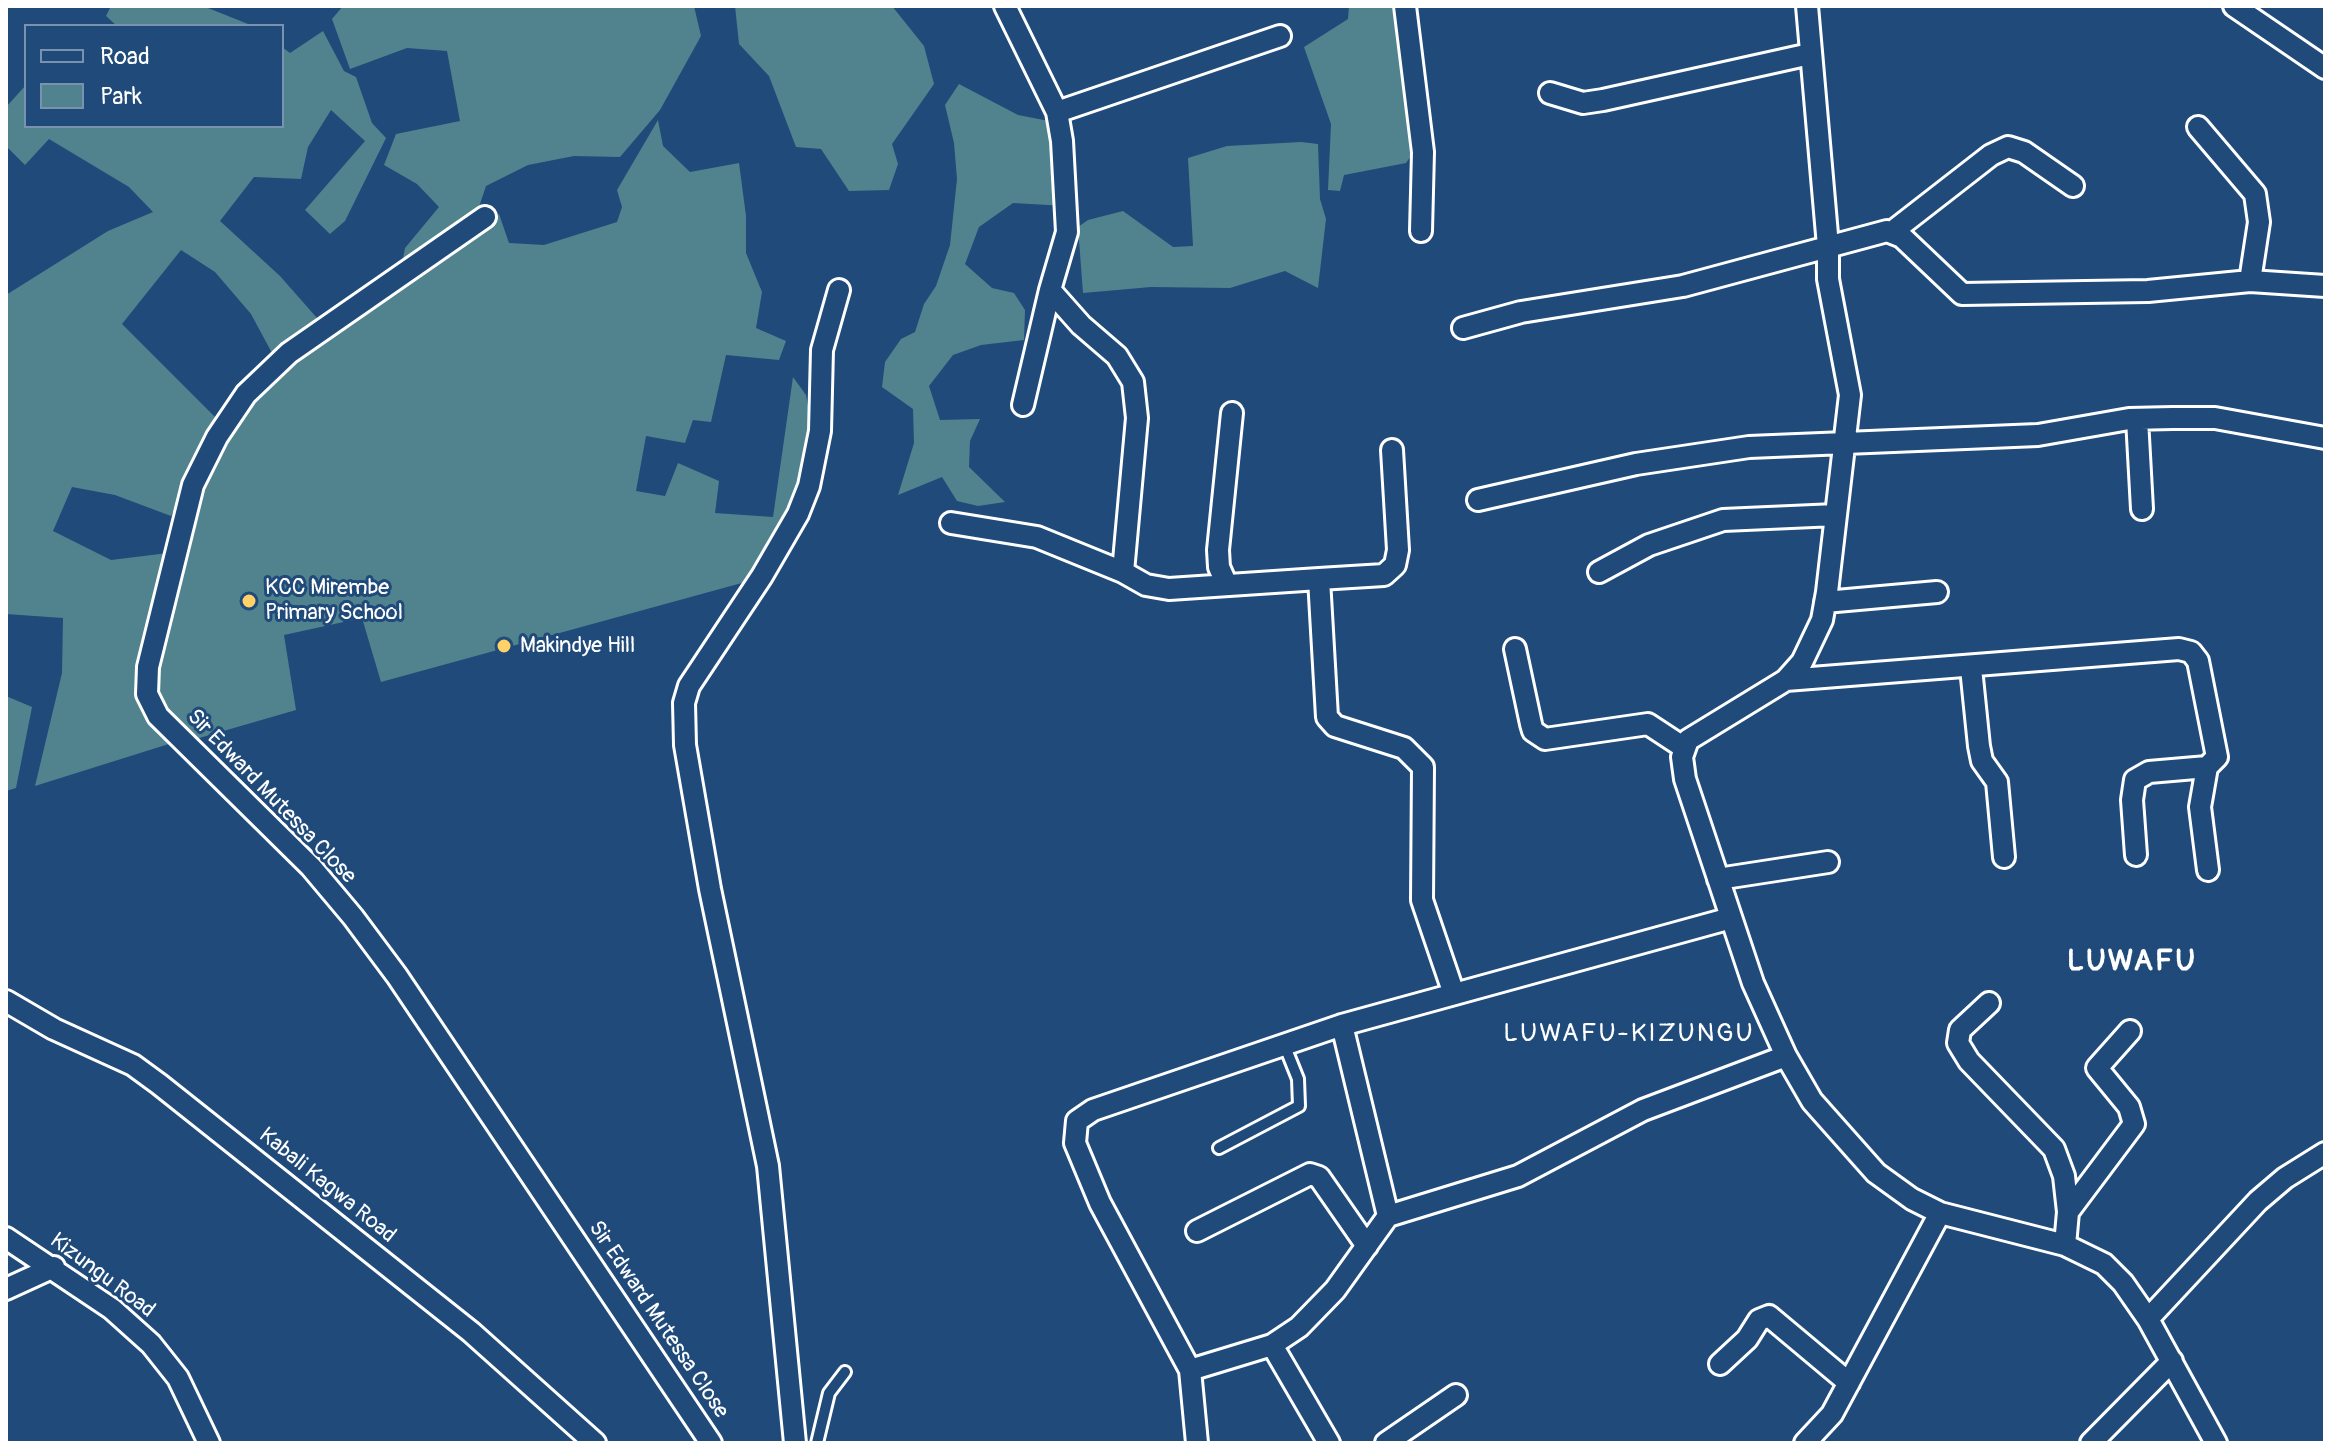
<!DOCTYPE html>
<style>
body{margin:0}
#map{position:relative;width:2331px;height:1449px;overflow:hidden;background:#1f4a7a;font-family:Pangolin,sans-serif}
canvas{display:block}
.frame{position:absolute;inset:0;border:8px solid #fff;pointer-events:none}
.legend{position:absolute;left:24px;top:24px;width:260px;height:104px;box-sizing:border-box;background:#1f4a7a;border:2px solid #7992af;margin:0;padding:10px 14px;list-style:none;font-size:24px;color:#fff}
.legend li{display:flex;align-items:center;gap:16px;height:40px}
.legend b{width:40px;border:2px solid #7992af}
</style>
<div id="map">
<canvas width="2331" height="1449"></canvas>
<div class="frame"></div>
<ul class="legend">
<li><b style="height:10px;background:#1f4a7a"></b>Road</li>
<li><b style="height:22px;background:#51838e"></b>Park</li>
</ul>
</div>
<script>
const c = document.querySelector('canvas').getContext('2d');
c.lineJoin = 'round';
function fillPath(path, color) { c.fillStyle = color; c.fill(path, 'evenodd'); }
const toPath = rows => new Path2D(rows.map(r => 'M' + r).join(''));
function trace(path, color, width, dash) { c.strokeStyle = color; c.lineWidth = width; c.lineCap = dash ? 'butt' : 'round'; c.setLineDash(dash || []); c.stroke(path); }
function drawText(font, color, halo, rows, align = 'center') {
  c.font = font + ' Pangolin,sans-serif'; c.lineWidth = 6; c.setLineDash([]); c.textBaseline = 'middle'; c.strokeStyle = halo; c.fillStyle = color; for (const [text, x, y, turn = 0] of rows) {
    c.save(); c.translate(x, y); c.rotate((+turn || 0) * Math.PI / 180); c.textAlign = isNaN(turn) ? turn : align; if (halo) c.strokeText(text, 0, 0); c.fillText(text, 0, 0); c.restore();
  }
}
fillPath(toPath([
 [111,6,203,6,253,26,117,26,106,16],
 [343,6,694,6,701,36,660,110,620,157,574,156,528,165,486,186,479,207,402,264,405,248,439,207,417,184,384,165,396,134,460,121,447,51,407,48,350,69,332,19],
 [735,6,892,6,924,46,934,84,892,144,898,164,889,190,849,191,821,149,796,147,769,76,739,44],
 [1349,6,1392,6,1413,123,1413,153,1406,163,1344,175,1340,191,1328,190,1331,124,1304,47,1348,19],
 [323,31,344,71,356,77,372,123,386,138,345,221,330,234,305,210,365,141,331,110,308,147,301,179,254,177,220,221,280,276,317,318,272,353,251,314,215,272,181,250,122,324,219,421,171,516,115,495,72,487,53,531,111,560,168,553,142,664,142,708,172,743,35,786,62,673,63,618,6,614,6,295,108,231,153,212,129,187,49,139,25,165,6,146,6,107,26,85,26,126,282,126,282,47,290,53],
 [959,84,1018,115,1049,121,1066,206,1013,203,979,227,965,264,992,288,1014,293,1025,310,1024,340,981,345,953,355,929,386,940,420,980,419,970,441,969,467,1005,502,978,506,957,501,942,477,898,495,914,443,913,409,882,387,885,362,901,339,915,332,924,304,936,286,950,245,957,179,954,143,945,105],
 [658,120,663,146,690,172,739,163,746,216,746,253,762,292,756,328,786,341,779,360,726,355,711,422,693,420,685,443,646,436,636,491,665,496,678,463,719,481,715,513,773,517,793,377,806,395,812,429,796,496,781,534,749,581,381,682,362,618,284,635,296,710,189,741,155,693,153,671,190,517,222,440,279,369,499,214,509,243,544,245,617,222,622,207,617,190],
 [1301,142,1318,144,1320,199,1326,219,1318,288,1285,271,1230,288,1151,287,1083,293,1078,227,1088,220,1123,211,1173,247,1193,246,1188,158,1227,146],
 [6,696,32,707,16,788,6,791]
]), '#51838e');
const service = toPath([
 [1219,1148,1299,1106,1298,1079,1284,1044],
 [817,1443,829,1393,845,1372]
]);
const minor = toPath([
 [1005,6,1057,112,1062,141,1067,232,1050,290,1081,325,1117,356,1133,382,1137,418,1123,572,1146,585,1169,589,1319,579,1327,717,1335,726,1404,748,1423,767,1422,900,1454,994],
 [1405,6,1423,152,1421,231],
 [1807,6,1828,246,1828,279,1850,395,1827,592,1822,620,1802,662,1786,680,1688,740,1682,757,1685,779,1753,983,1786,1056,1812,1101,1876,1173,1912,1199,1940,1213,2065,1245,2104,1264,2123,1283,2148,1319,2216,1443],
 [2234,6,2325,68],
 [1550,93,1583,103,1603,100,1810,54],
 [1057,112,1280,36],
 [2198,127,2255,194,2259,222,2250,281],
 [485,217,289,353,246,394,217,437,193,485,148,667,147,694,158,716,311,867,353,917,397,976,711,1443],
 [1892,232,1991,155,2008,147,2024,152,2073,186],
 [1463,328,1521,312,1683,286,1887,231,1902,237,1962,294,2148,291,2250,281,2325,286],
 [1023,405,1050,290],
 [2137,419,2142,509],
 [1478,500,1636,464,1749,447,2038,435,2129,419,2173,418,2215,418,2325,438],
 [951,523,1037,537,1123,572],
 [1599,572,1649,545,1723,520,1836,515],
 [1319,579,1384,575,1395,565,1398,550,1392,450],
 [1226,583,1219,567,1218,550,1232,413],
 [1825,602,1937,592],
 [1515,649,1531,724,1533,731,1545,739,1648,724,1683,747],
 [1971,668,1979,746,1982,761,1997,782,2004,857],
 [1786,680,2179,649,2191,652,2198,661,2217,757,2207,767,2149,772,2135,780,2132,800,2136,855],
 [2207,767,2200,807,2208,870],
 [1718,879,1828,862],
 [6,1001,54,1029,133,1065,159,1084,471,1332,595,1443],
 [1989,1003,1960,1030,1958,1043,1969,1061,2054,1149,2064,1176,2068,1212,2065,1245],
 [1342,1025,1388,1216,1335,1290,1299,1327,1272,1345,1190,1370,1100,1203,1075,1143,1077,1121,1093,1110,1342,1025,1731,918],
 [2068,1212,2134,1124,2129,1107,2097,1068,2130,1031],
 [1388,1216,1518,1176,1643,1110,1786,1056],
 [1197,1231,1310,1174,1319,1177,1367,1246],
 [6,1238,112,1309,151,1344,178,1378,209,1443],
 [6,1289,54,1267],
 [2148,1319,2258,1201,2285,1178,2325,1153],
 [1272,1345,1329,1443],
 [1720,1364,1747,1339,1759,1320,1769,1316,1849,1383],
 [1190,1370,1197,1443],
 [795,1443,768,1166,710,889,685,745,684,703,689,686,762,576,798,514,809,486,820,431,822,350,839,290],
 [1386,1443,1456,1395],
 [1805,1443,1832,1414,1940,1213],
 [2091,1443,2172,1361]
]);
trace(service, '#fff', 16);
trace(minor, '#fff', 26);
trace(service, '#1f4a7a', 10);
trace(minor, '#1f4a7a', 20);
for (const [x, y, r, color] of [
 [249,601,8,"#ffd166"],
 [504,646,8,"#ffd166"]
]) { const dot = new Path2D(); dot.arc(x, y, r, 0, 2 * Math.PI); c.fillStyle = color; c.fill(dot); trace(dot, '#1f4a7a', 3); }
drawText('22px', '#fff', '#1f4a7a', [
 ["KCC Mirembe",265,588],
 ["Primary School",265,613],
 ["Makindye Hill",520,646]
], 'left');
drawText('22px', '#fff', '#1f4a7a', [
 ["Sir Edward Mutessa Close",271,797,46],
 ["Kabali Kagwa Road",327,1186,39],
 ["Kizungu Road",102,1276,37],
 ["Sir Edward Mutessa Close",658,1320,56]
]);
c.letterSpacing = '2px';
drawText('26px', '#fff', '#1f4a7a', [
 ["LUWAFU-KIZUNGU",1629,1034]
]);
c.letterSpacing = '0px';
c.letterSpacing = '2px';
drawText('bold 30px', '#fff', '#1f4a7a', [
 ["LUWAFU",2132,962]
]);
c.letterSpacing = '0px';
</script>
